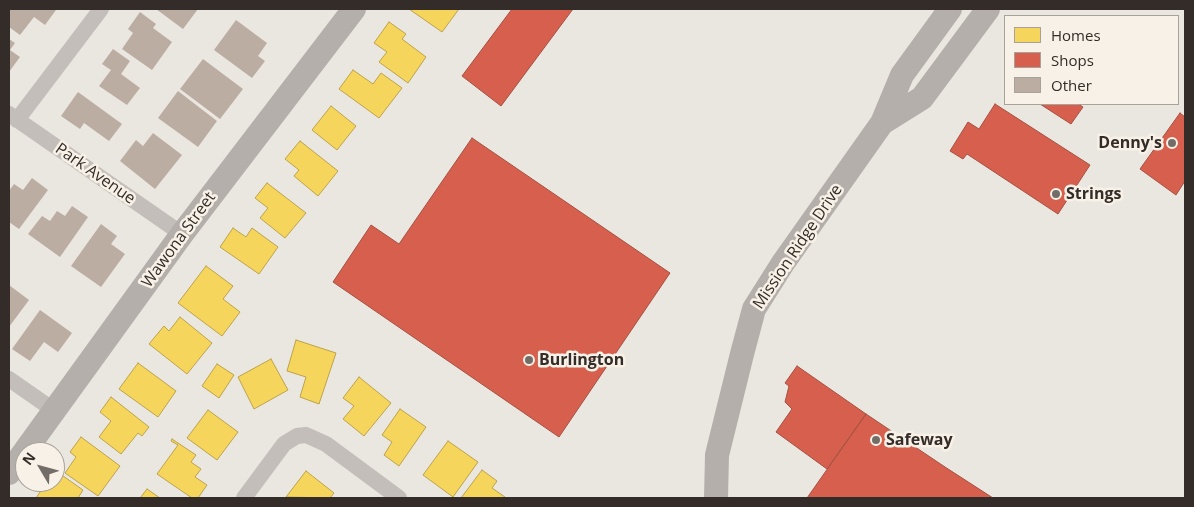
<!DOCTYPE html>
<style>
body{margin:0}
#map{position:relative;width:1194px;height:507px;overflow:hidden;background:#eae6e0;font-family:"Open Sans",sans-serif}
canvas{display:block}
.frame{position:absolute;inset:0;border:10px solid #332c28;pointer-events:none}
.legend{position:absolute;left:1004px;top:15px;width:175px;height:90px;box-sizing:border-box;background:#f7f1e7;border:1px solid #a9a29b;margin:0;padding:6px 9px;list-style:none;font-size:15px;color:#332c28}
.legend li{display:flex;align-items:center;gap:10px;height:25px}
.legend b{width:25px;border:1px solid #a9a29b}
.north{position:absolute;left:15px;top:442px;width:50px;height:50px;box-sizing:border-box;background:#f7f1e7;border:1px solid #a9a29b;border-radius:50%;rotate:307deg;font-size:14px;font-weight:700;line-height:20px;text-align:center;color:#332c28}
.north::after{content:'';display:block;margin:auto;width:18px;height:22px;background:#736d68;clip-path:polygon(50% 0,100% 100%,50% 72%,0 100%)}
</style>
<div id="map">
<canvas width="1194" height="507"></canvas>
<div class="frame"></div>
<ul class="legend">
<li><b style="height:14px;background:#f6d55c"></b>Homes</li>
<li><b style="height:14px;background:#d6604d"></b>Shops</li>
<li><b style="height:14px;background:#bcada3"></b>Other</li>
</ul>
<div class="north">N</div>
</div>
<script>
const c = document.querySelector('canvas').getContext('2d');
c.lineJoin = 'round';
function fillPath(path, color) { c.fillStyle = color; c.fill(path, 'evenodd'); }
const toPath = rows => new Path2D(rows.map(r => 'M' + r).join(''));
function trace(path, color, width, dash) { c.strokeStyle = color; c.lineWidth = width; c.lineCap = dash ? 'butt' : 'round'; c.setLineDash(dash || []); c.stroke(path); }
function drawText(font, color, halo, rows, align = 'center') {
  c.font = font + ' "Open Sans",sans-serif'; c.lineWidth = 5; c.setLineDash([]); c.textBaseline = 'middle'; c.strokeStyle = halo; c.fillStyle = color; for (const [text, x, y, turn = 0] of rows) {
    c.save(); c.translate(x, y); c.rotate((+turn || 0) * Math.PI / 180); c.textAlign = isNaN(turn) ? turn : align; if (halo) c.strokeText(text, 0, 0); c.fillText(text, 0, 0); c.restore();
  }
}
const homes = toPath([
 [409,9,459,9,442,32,409,9],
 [389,22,406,34,402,39,426,57,408,83,379,62,387,52,374,43,389,22],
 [353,70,373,84,381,73,402,88,379,118,339,89,353,70],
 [331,106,356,126,337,150,312,130,331,106],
 [300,141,338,171,318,196,294,176,299,170,285,159,300,141],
 [267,183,306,213,285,238,260,218,268,208,255,198,267,183],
 [233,228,246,237,252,228,278,247,259,274,220,247,233,228],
 [206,266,233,286,223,299,240,312,222,336,178,303,206,266],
 [180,317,212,343,187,374,149,344,164,326,169,331,180,317],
 [296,340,336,353,319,404,300,397,306,377,287,371,296,340],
 [271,359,288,390,254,409,238,377,271,359],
 [138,363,176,391,158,417,119,389,138,363],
 [217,364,234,375,219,398,202,386,217,364],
 [359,377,391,403,364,436,343,419,354,406,343,398,359,377],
 [111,397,149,427,142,436,138,433,121,454,99,437,111,421,100,412,111,397],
 [400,409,426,427,399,466,384,455,392,442,382,435,400,409],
 [208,410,238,432,217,460,187,438,208,410],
 [81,437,120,466,98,496,65,473,76,457,70,452,81,437],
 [172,439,196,455,191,462,201,469,195,477,207,485,198,498,192,498,157,474,178,445,171,441,172,439],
 [448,441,478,462,453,497,423,475,448,441],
 [482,470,497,481,492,488,505,497,504,498,461,498,482,470],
 [56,471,83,490,78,498,36,498,47,482,55,482,56,471],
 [306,471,334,493,330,498,286,497,306,471],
 [147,489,160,498,140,498,147,489]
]);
fillPath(homes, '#f6d55c');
trace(homes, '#bca24c', 1);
const shops = toPath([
 [512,9,573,9,501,106,462,76,512,9],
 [995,104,1090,165,1058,214,967,154,963,159,950,151,968,122,979,129,995,104],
 [1040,104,1078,104,1083,107,1071,124,1040,104],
 [1180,113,1185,117,1185,181,1176,195,1140,169,1180,113],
 [472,138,670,273,559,437,333,282,371,225,399,244,472,138],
 [797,366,866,414,827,469,776,432,792,409,785,402,789,386,785,383,797,366],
 [866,414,945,467,993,498,807,498,866,414]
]);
fillPath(shops, '#d6604d');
trace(shops, '#a55042', 1);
fillPath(toPath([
 [9,9,54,9,56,10,45,25,34,17,20,35,9,27],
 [156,9,198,9,183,29],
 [140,12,156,24,153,28,172,42,152,70,122,49,133,33,128,29],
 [236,20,267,43,258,56,265,61,252,78,214,50],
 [9,39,15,43,10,50,20,57,9,72],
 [113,49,130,61,121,74,140,88,127,105,99,86,111,70,102,64],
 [203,59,243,89,220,119,180,89],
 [178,91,217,121,198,147,158,118],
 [78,92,122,124,109,141,84,123,80,129,61,116],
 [153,133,182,155,155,189,120,161,136,140,143,146],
 [32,178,48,190,19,229,9,222,9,191,14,184,23,190],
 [72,206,88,217,60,257,28,234,42,216,50,221,57,211,65,216],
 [101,224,117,236,111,244,125,254,101,287,71,266],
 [9,285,29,300,9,327],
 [40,310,72,333,58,352,44,342,30,361,12,349]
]), '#bcada3');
trace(toPath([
 [9,114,182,234],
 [17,120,101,9],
 [9,379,55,411],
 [244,498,284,444,297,436,306,435,326,444,399,498]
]), '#c3beb9', 16);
trace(toPath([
 [882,123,922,98,988,9],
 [9,473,182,234,354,9],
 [716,498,717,455,742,354,754,309,783,263,882,123,902,75,950,9]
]), '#b4afaa', 24);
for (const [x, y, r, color] of [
 [1172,143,5,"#736d68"],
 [1056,194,5,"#736d68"],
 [529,360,5,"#736d68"],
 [876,440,5,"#736d68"]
]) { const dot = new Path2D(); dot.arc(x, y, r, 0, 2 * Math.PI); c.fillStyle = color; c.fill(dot); trace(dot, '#f7f1e7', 2); }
drawText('bold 16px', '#332c28', '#f7f1e7', [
 ["Denny's",1162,143,"right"],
 ["Strings",1066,194],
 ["Burlington",539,360],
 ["Safeway",886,440]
], 'left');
drawText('16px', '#332c28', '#f7f1e7', [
 ["Park Avenue",95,174,35],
 ["Wawona Street",179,240,-54],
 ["Mission Ridge Drive",798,247,-56]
]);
</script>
